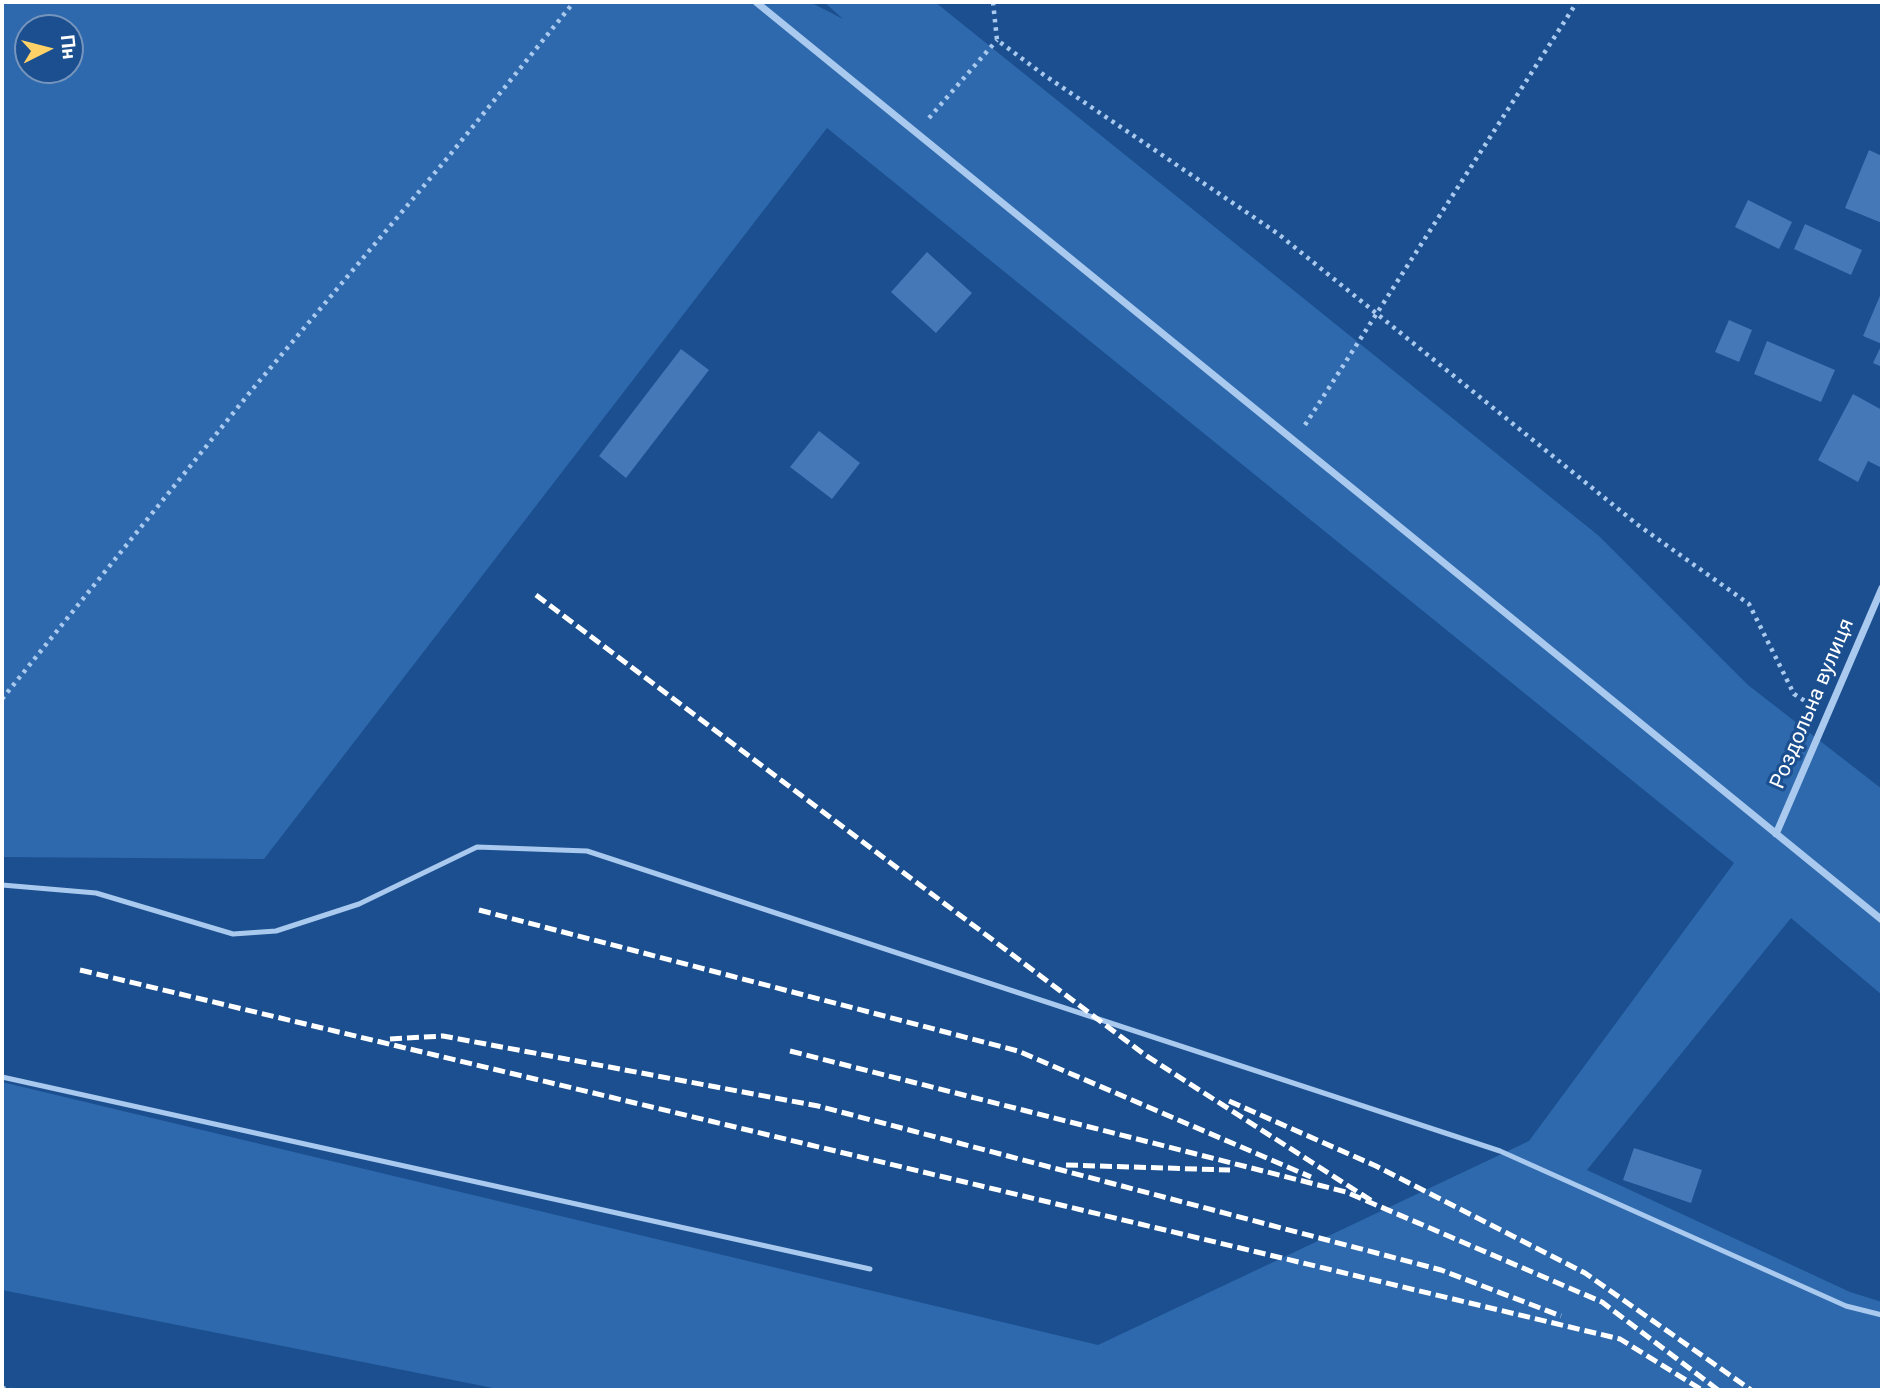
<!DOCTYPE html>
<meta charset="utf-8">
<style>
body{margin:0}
#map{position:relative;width:1884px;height:1392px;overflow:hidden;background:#1b4f8f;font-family:Roboto,sans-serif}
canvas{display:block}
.frame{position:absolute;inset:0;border:4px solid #fff;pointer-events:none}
.north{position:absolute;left:14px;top:14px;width:70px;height:70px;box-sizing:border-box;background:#1b4f8f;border:2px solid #7695bc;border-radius:50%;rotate:84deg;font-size:19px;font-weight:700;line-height:28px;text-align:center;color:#fff}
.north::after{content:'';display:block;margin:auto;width:24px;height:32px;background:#ffd166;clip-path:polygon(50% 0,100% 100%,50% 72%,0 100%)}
</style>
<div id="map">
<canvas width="1884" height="1392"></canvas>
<div class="frame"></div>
<div class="north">Пн</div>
</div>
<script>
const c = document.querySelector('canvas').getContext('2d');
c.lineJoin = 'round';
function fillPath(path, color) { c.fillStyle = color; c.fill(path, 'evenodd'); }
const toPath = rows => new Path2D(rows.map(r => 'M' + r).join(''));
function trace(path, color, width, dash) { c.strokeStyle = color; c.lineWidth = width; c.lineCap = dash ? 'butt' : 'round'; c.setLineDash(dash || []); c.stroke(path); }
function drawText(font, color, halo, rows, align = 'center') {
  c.font = font + ' Roboto,sans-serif'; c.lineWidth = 6; c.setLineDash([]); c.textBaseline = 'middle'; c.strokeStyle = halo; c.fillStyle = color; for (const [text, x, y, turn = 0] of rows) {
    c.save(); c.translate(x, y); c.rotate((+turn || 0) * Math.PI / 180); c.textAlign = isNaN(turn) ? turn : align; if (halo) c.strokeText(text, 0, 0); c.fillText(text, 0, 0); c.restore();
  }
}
fillPath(toPath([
 [2,2,810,2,843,19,824,2,935,2,1599,536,1748,685,1882,789,1882,995,1791,918,1587,1170,1850,1292,1882,1302,1882,1390,503,1390,2,1290,2,1082,1098,1345,1529,1141,1734,863,827,128,264,859,2,857],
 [28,28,70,28,70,70,28,70]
]), '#2e69ad');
fillPath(toPath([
 [1869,150,1882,156,1882,223,1845,208],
 [1748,200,1792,222,1779,249,1735,227],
 [1805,224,1862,250,1851,275,1794,249],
 [927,252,972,293,936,333,891,292],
 [1882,291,1882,367,1873,363,1882,344,1863,336],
 [1729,320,1752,330,1739,362,1715,352],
 [1767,341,1835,370,1821,402,1754,374],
 [681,349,709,370,626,478,599,456],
 [1853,394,1882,410,1882,468,1868,461,1858,482,1818,460],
 [819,431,860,463,832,499,790,467],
 [1634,1148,1702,1170,1691,1203,1623,1180]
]), '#4478b7');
trace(toPath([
 [993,2,997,40,1044,75,1277,233,1638,525,1749,604,1794,694,1813,706],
 [929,118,997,40],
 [1305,425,1577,2],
 [2,699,251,391,449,156,574,2],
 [2,1388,11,1390]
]), '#a9c9ee', 4.5, [3.5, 5]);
trace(toPath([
 [2,885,96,893,233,934,276,931,359,904,477,847,587,851,1500,1151,1846,1306,1882,1315],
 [2,1077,870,1269]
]), '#a9c9ee', 5);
trace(toPath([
 [756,2,1882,920],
 [1776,834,1882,588]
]), '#a9c9ee', 7);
trace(toPath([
 [536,595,1145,1055,1375,1203],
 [479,910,1018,1051,1311,1177],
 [80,970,1620,1339,1702,1390],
 [390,1039,443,1036,818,1106,1441,1270,1561,1316],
 [790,1051,1346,1192,1602,1302,1718,1390],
 [1229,1101,1376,1166,1585,1273,1751,1390],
 [1066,1165,1230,1170]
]), '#fff', 5, [12, 5]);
drawText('21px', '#fff', '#1b4f8f', [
 ["Роздольна вулиця",1813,704,-67]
]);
</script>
